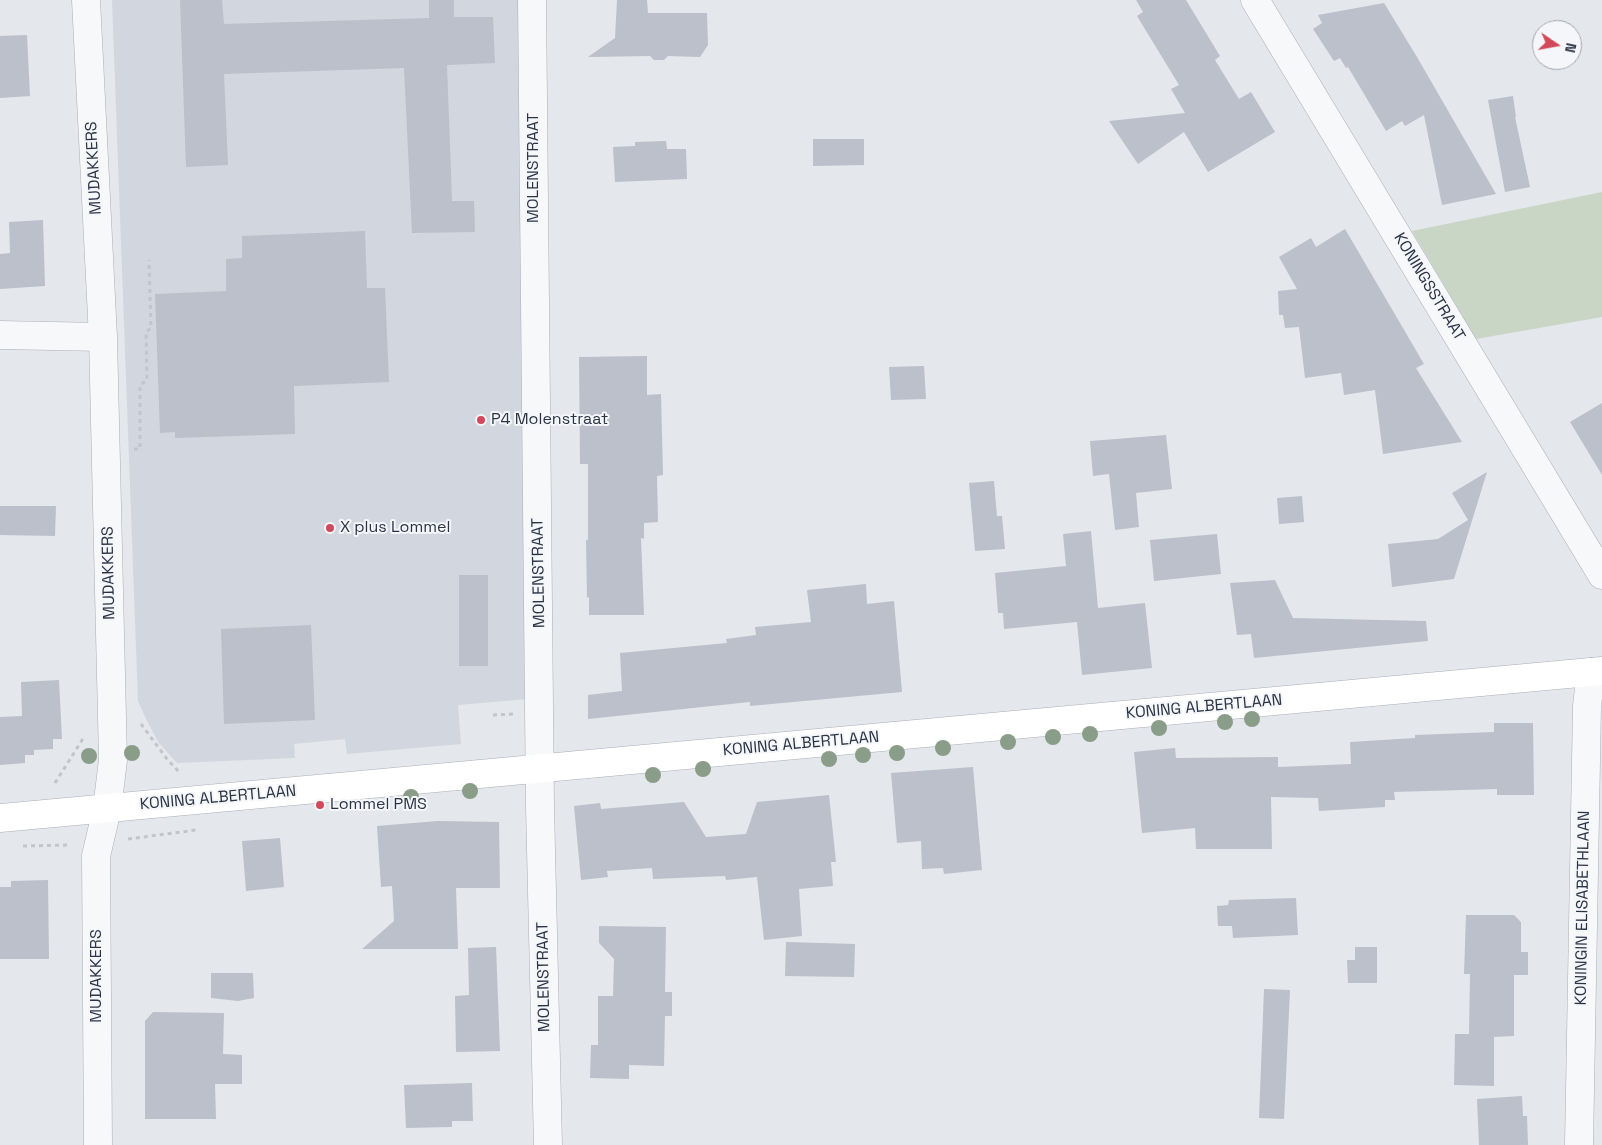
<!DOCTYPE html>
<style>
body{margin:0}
#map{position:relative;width:1602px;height:1145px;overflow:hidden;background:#e4e7ec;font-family:"Space Grotesk",sans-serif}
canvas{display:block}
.north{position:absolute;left:1532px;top:20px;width:50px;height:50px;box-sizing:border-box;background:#f4f6f9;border:1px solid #a4a8b1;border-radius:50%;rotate:102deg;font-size:14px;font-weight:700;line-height:20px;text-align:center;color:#2b3445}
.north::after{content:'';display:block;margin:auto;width:18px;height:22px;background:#d1495b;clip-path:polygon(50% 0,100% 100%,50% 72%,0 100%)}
</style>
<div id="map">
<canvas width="1602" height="1145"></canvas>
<div class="north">N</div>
</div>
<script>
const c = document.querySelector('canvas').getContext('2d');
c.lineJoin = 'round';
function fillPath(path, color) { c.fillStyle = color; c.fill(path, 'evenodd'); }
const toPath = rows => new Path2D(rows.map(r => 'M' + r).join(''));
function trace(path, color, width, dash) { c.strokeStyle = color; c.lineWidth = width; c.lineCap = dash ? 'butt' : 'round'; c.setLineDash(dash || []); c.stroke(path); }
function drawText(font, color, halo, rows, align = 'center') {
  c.font = font + ' "Space Grotesk",sans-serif'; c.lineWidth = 4; c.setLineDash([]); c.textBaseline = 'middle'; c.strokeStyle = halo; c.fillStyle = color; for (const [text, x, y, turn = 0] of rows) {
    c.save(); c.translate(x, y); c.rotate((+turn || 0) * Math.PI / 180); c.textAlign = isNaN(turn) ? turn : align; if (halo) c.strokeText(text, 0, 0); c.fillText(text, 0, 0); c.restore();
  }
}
fillPath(toPath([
 [112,0,523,0,528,699,458,705,461,744,347,754,345,739,294,744,295,758,177,763,159,743,148,723,138,701]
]), '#d2d6de');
fillPath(toPath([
 [1602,192,1602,317,1476,339,1412,231]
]), '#c9d6c5');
fillPath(toPath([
 [180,0,222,0,224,24,429,18,429,0,454,0,454,17,493,17,495,63,447,65,452,201,474,201,475,232,412,233,404,68,224,74,228,165,186,167],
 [617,0,647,0,648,13,707,13,708,45,700,57,668,56,664,60,654,60,650,56,588,57,615,38],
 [1136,0,1186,0,1220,56,1215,60,1239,99,1251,92,1275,132,1208,172,1184,132,1138,164,1109,121,1185,113,1171,89,1179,85,1137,16,1143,12],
 [1384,3,1417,57,1496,194,1442,205,1424,115,1405,126,1402,121,1386,131,1348,67,1346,68,1340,58,1334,61,1313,29,1322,23,1318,15],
 [27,35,30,96,0,98,0,36],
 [1513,96,1516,117,1515,117,1530,187,1505,192,1488,100],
 [813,139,864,139,864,165,813,166],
 [666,141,667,149,686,149,687,179,615,182,613,147,635,146,635,142],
 [43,220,45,286,0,289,0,254,10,253,9,222],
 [1345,229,1424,364,1416,368,1462,442,1383,454,1375,390,1344,395,1341,373,1305,378,1299,327,1285,328,1283,315,1279,315,1278,291,1297,289,1279,257,1311,238,1316,247],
 [365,231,367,288,385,288,389,382,294,386,295,434,175,438,175,432,160,433,155,294,226,291,226,259,242,258,242,236],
 [647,356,647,395,661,394,663,475,657,476,658,522,644,523,644,539,641,538,644,615,589,615,589,597,587,598,586,540,588,540,588,464,580,464,579,357],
 [924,366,926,399,891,400,889,367],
 [1602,403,1602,475,1570,422],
 [1166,435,1172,489,1136,493,1139,527,1115,530,1109,474,1093,476,1090,441],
 [1487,472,1454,579,1392,587,1388,544,1438,539,1468,520,1452,493],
 [994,481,997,516,1002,516,1005,549,975,551,969,483],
 [1302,496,1304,522,1279,524,1277,498],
 [0,506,56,506,55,536,0,535],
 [1091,531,1098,608,1145,603,1152,668,1082,675,1077,622,1004,629,1003,613,998,613,995,573,1066,566,1063,534],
 [1217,534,1221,574,1154,581,1150,540],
 [459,575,488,575,488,666,459,666],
 [1275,580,1293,618,1426,621,1428,641,1254,658,1251,634,1237,635,1230,583],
 [866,584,867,604,894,601,902,692,750,706,750,702,588,719,588,695,622,691,620,653,727,643,726,639,756,635,755,627,811,622,807,590],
 [311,625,315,720,224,724,221,629],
 [59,680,62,739,53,739,53,749,34,750,34,755,25,755,25,763,0,765,0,717,22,716,21,682],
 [1494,723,1533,723,1534,795,1497,795,1497,789,1394,792,1395,800,1385,800,1385,807,1319,811,1318,798,1271,797,1272,849,1196,849,1195,828,1142,833,1134,752,1175,748,1176,758,1278,757,1278,767,1351,764,1350,742,1415,738,1415,735,1494,732],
 [973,767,982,870,944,874,943,868,922,869,921,841,897,843,891,773],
 [829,795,836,862,831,862,833,886,799,889,802,936,764,940,757,877,726,880,725,876,653,879,652,868,607,871,608,877,581,880,574,806,600,803,601,809,684,802,706,837,746,834,757,802],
 [438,821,499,822,500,888,456,888,458,949,362,949,394,921,392,886,381,887,377,826],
 [280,838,284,887,246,891,242,841],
 [48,880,49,959,0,959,0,887,11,887,11,881],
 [1296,898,1298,935,1233,938,1232,926,1218,926,1217,906,1228,905,1229,900],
 [1466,915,1514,915,1521,922,1521,952,1528,952,1528,975,1514,975,1514,1036,1494,1037,1494,1086,1454,1085,1455,1034,1469,1034,1470,974,1464,974],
 [599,926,666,927,665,992,672,992,672,1016,665,1016,664,1066,629,1065,629,1079,590,1078,591,1045,598,1045,598,996,613,996,614,959,599,943],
 [786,942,855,944,854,977,785,976],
 [496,947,500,1051,456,1052,455,996,469,995,468,948],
 [1355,947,1377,947,1377,983,1348,983,1347,960,1355,960],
 [211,973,253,973,254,998,238,1001,211,998],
 [1264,989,1290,990,1284,1119,1259,1118],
 [153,1012,224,1013,223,1054,242,1055,242,1084,215,1084,216,1119,145,1119,145,1021],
 [472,1083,473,1121,452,1121,452,1127,406,1128,404,1085],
 [1522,1096,1523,1116,1527,1116,1528,1145,1479,1145,1477,1099]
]), '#bbc0ca');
const minor = toPath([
 [86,0,103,337,113,760,107,809,96,856,98,1145],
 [532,0,540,807,548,1145],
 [1255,0,1602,575],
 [0,335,103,337],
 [1579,1145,1587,706,1591,672]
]);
const secondary = toPath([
 [0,818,1602,671]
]);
trace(minor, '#a9aeb7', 29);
trace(secondary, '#a9aeb7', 29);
trace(toPath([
 [134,449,140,449,140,385,147,380,146,332,151,328,149,260],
 [493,715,513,714],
 [141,724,167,759,180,773],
 [55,783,84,737],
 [128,839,196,830],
 [23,846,69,845]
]), '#c2c5cb', 3, [4, 4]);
trace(minor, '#f7f8fa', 28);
trace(secondary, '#fff', 28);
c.fillStyle = '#899d89';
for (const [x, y] of [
 [1252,719],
 [1225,722],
 [1159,728],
 [1090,734],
 [1053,737],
 [1008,742],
 [943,748],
 [132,753],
 [897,753],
 [863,755],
 [89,756],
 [829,759],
 [703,769],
 [653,775],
 [470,791],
 [411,797]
]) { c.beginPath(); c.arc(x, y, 8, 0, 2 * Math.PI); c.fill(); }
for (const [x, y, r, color] of [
 [481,420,5,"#d1495b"],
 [330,528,5,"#d1495b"],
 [320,805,5,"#d1495b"]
]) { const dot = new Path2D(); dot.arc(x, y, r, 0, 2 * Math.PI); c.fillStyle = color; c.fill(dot); trace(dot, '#f4f6f9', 2); }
drawText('16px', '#2b3445', '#f4f6f9', [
 ["MUDAKKERS",94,168,-93],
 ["MOLENSTRAAT",534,168,-90],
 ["KONINGSSTRAAT",1429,287,59],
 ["MUDAKKERS",109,573,-91],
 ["MOLENSTRAAT",539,573,-91],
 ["KONING ALBERTLAAN",1204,707,-5],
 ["KONING ALBERTLAAN",801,744,-5],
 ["KONING ALBERTLAAN",218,798,-5],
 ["KONINGIN ELISABETHLAAN",1583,908,-89],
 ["MUDAKKERS",97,976,-90],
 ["MOLENSTRAAT",544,977,-91]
]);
drawText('16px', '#2b3445', '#f4f6f9', [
 ["P4 Molenstraat",491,420],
 ["X plus Lommel",340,528],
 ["Lommel PMS",330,805]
], 'left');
</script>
